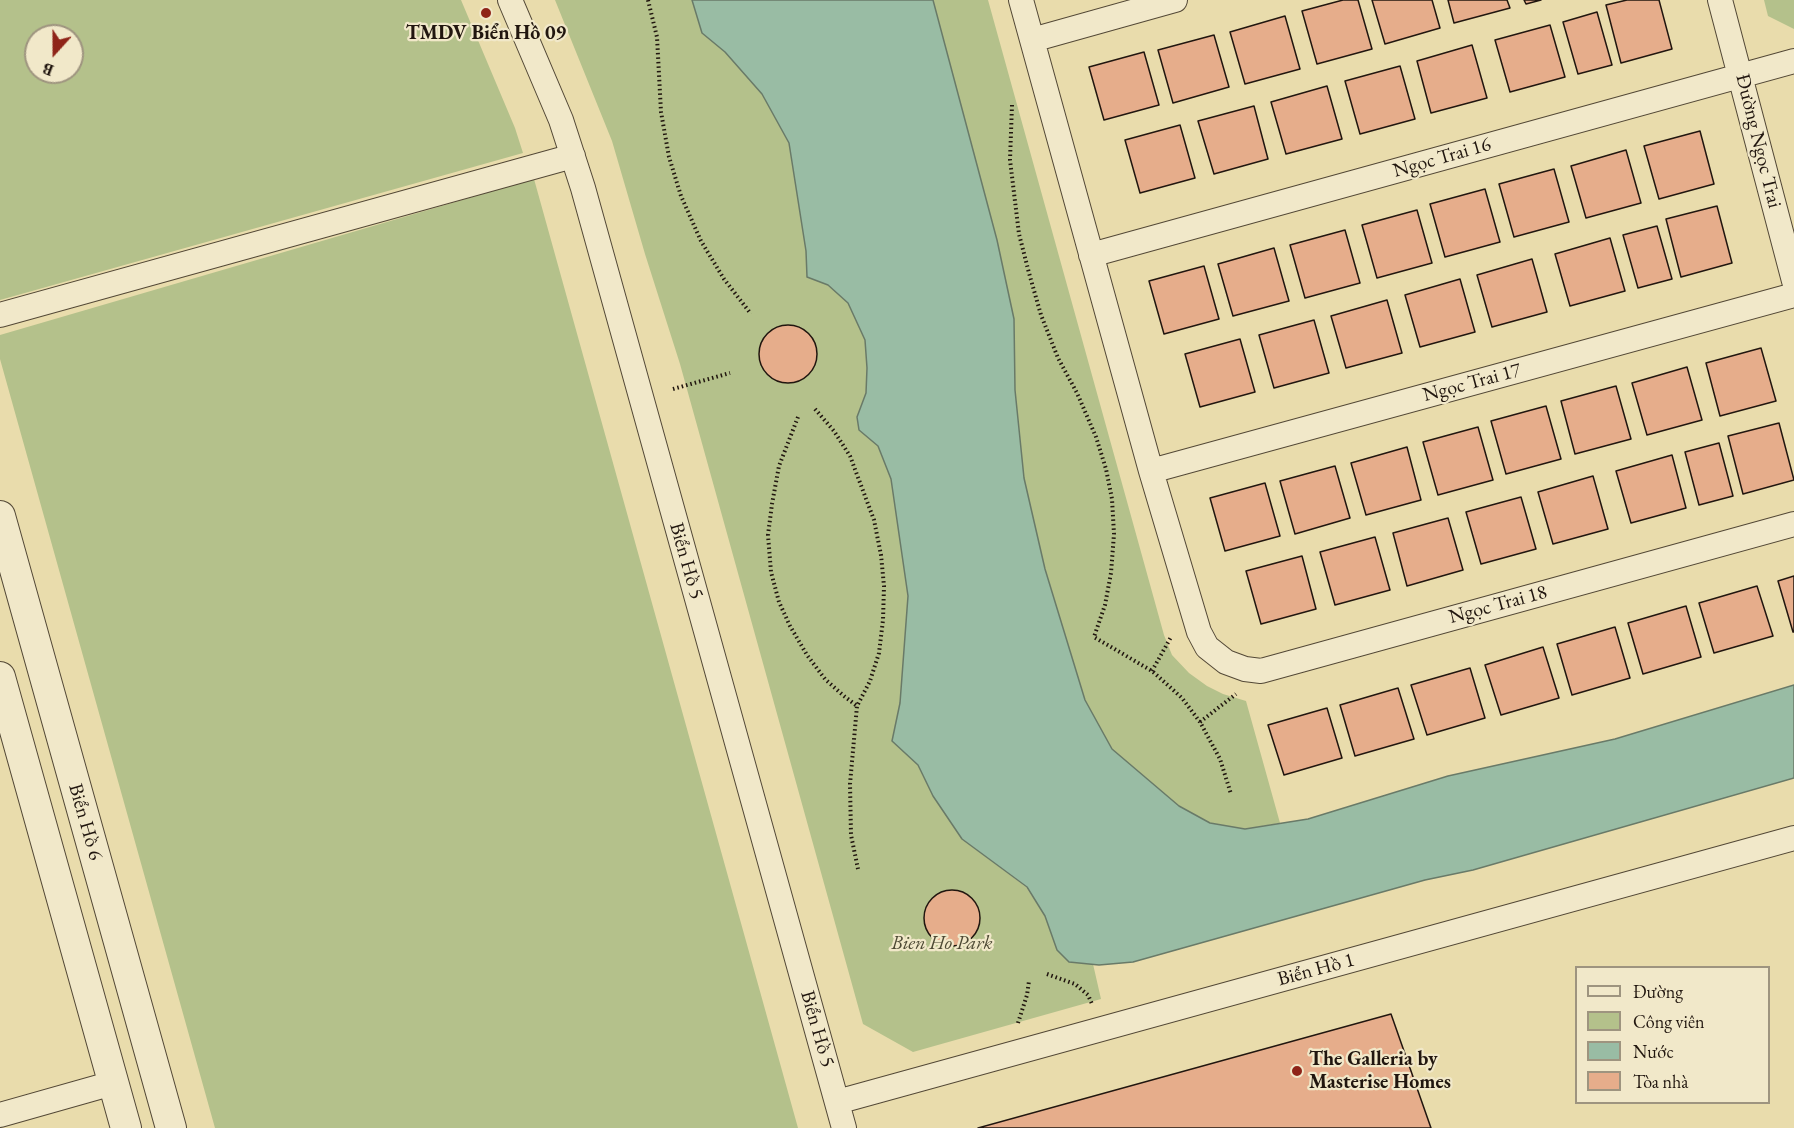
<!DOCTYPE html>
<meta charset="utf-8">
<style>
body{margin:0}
#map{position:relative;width:1794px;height:1128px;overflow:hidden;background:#e9dcac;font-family:"EB Garamond",serif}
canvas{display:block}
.legend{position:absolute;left:1575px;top:966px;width:195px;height:138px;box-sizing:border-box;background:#f1e8c9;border:2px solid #9e947f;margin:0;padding:8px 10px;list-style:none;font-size:18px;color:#21160f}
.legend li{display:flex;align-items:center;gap:12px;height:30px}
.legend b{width:30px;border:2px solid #9e947f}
.north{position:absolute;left:24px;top:24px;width:60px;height:60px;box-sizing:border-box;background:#f1e8c9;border:2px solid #9e947f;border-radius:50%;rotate:201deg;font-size:16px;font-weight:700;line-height:24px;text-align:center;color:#21160f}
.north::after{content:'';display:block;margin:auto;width:21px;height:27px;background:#8f2418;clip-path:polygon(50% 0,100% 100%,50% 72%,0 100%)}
</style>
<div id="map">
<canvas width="1794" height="1128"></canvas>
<ul class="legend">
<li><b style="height:8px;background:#f1e8c9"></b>Đường</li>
<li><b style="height:16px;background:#b4c18b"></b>Công viên</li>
<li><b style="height:16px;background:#99bca4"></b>Nước</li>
<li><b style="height:16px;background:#e6ad8b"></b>Tòa nhà</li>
</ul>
<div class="north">B</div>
</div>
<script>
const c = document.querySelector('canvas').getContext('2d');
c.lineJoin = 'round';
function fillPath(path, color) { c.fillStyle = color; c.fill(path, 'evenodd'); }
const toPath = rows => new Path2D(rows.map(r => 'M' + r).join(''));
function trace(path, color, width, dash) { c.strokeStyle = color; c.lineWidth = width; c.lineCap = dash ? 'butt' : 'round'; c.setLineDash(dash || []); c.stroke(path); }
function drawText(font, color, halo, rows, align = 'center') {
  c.font = font + ' "EB Garamond",serif'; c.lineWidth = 4.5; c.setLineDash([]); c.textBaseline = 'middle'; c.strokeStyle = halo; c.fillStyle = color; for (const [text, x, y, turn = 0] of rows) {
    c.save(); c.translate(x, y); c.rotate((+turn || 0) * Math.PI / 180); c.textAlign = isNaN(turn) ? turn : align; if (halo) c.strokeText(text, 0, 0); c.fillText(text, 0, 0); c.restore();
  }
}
fillPath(toPath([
 [0,0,461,0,515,128,523,153,0,300],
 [36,36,72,36,72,72,36,72],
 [555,0,692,0,702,33,725,52,762,94,789,143,806,251,807,277,828,285,848,303,865,340,867,368,866,393,857,417,859,430,878,446,891,479,908,596,900,703,892,741,918,765,933,796,962,839,1026,887,1045,916,1057,950,1069,962,1093,964,1101,999,913,1052,863,1024,680,364,645,254,612,141],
 [933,0,988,0,1164,635,1172,655,1189,673,1207,686,1223,694,1246,701,1280,823,1245,829,1210,823,1179,806,1112,749,1085,700,1045,569,1024,478,1015,390,1014,319],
 [1764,0,1794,0,1794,29,1768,16],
 [534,179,798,1128,215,1128,0,359,0,335]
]), '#b4c18b');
const water = toPath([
 [692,0,933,0,997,240,1014,319,1015,390,1024,478,1045,569,1085,700,1112,749,1179,806,1210,823,1245,829,1308,819,1448,776,1615,739,1794,685,1794,778,1473,870,1425,880,1133,962,1099,965,1069,962,1057,950,1045,916,1027,887,962,839,933,796,918,765,892,741,900,703,908,596,891,479,878,446,859,430,857,417,866,393,867,368,865,340,848,303,828,285,807,277,806,251,789,143,762,94,725,52,702,33,692,0]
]);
fillPath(water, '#99bca4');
trace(water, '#697a68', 1.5);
const building = toPath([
 [1343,0,1358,0,1372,49,1317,64,1302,11,1343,0],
 [1372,0,1432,0,1440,28,1385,44,1372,0],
 [1448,0,1507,0,1510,8,1454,23,1448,0],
 [1524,0,1541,0,1526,4,1524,0],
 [1627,0,1659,0,1672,49,1621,63,1606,5,1627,0],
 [1597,12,1612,65,1578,74,1563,22,1597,12],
 [1285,16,1300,69,1245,84,1230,32,1285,16],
 [1550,25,1565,77,1510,92,1495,40,1550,25],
 [1214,35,1229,87,1173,103,1158,50,1214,35],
 [1472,45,1487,98,1431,113,1417,61,1472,45],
 [1144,52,1159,105,1104,120,1089,67,1144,52],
 [1400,66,1415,119,1360,134,1345,81,1400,66],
 [1327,86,1342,139,1286,154,1271,102,1327,86],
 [1254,106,1268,159,1214,174,1198,121,1254,106],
 [1180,125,1195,178,1140,193,1125,140,1180,125],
 [1700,131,1714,184,1659,199,1644,146,1700,131],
 [1626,150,1641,203,1586,218,1571,166,1626,150],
 [1554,169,1569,222,1514,237,1499,184,1554,169],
 [1485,189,1500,242,1445,257,1430,204,1485,189],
 [1717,206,1732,263,1681,277,1666,219,1717,206],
 [1417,210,1432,263,1377,278,1362,225,1417,210],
 [1657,226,1672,279,1638,288,1623,235,1657,226],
 [1345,230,1360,283,1305,298,1290,245,1345,230],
 [1610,238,1625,291,1570,306,1555,254,1610,238],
 [1274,248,1289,301,1233,316,1218,264,1274,248],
 [1532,259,1547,312,1492,327,1477,275,1532,259],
 [1204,266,1219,319,1164,334,1149,281,1204,266],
 [1460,279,1475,332,1420,347,1405,295,1460,279],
 [1387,300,1402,353,1346,368,1331,316,1387,300],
 [1314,320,1329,373,1274,388,1259,335,1314,320],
 '759 354a29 29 0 1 1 58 0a29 29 0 1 1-58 0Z',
 [1240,339,1255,392,1200,407,1185,354,1240,339],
 [1761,348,1776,401,1720,416,1706,363,1761,348],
 [1687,367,1702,420,1647,435,1632,383,1687,367],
 [1616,386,1631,439,1575,454,1561,401,1616,386],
 [1546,406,1561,459,1506,474,1491,421,1546,406],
 [1779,423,1794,480,1743,494,1728,436,1779,423],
 [1478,427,1493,480,1438,495,1423,442,1478,427],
 [1719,443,1733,496,1699,505,1685,452,1719,443],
 [1407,447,1421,500,1366,515,1351,463,1407,447],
 [1672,455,1686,508,1631,523,1616,471,1672,455],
 [1335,466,1350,518,1295,534,1280,481,1335,466],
 [1593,476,1608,529,1553,544,1538,492,1593,476],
 [1265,483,1280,536,1225,551,1210,498,1265,483],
 [1521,497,1536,549,1481,564,1466,512,1521,497],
 [1448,518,1463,570,1407,586,1393,533,1448,518],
 [1375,537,1390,590,1335,605,1320,552,1375,537],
 [1302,556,1316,609,1261,624,1246,571,1302,556],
 [1794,576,1794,632,1793,632,1778,581,1794,576],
 [1757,586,1773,636,1714,653,1699,603,1757,586],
 [1686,606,1701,657,1643,674,1628,623,1686,606],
 [1615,627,1630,678,1572,695,1557,644,1615,627],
 [1543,647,1559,698,1501,715,1485,665,1543,647],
 [1470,668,1485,718,1427,735,1411,685,1470,668],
 [1398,688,1414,739,1355,756,1340,705,1398,688],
 [1327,708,1342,758,1284,775,1268,725,1327,708],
 '924 918a28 28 0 1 1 56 0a28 28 0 1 1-56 0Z',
 [1391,1014,1431,1128,978,1128,1391,1014]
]);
fillPath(building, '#e6ad8b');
trace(building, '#21160f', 1.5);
const minor = toPath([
 [510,0,561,120,583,188,844,1128],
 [1021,0,1151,471,1199,632,1207,647,1226,662,1245,669,1261,671,1794,524],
 [1720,0,1794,281],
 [1032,40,1175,0],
 [1091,255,1794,61],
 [0,315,573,156],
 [1151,471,1794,295],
 [837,1102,1794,838],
 [0,1115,113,1083]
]);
const tertiary = toPath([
 [0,516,171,1128],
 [0,677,126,1128]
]);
trace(minor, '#534836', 26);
trace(tertiary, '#534836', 32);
trace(toPath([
 [648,0,657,37,661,112,669,157,681,196,701,241,724,279,751,314],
 [1012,105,1010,160,1019,234,1029,273,1041,315,1058,358,1077,393,1096,437,1106,469,1112,499,1114,534,1111,573,1105,605,1094,637,1152,671,1182,698,1200,722,1220,759,1231,794],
 [673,389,730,373],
 [815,409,834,431,850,456,874,520,881,555,884,586,883,620,879,653,870,681,857,706,850,784,851,835,858,869],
 [798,417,779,466,772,504,768,535,771,572,779,602,790,626,807,655,825,679,844,696,857,706],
 [1152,671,1171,637],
 [1200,722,1236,694],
 [1047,974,1075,984,1088,995,1092,1004],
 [1018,1023,1027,995,1029,981]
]), '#21160f', 4, [1.5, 3]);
trace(minor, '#f1e8c9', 24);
trace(tertiary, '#f1e8c9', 30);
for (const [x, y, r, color] of [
 [486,13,6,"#8f2418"],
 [1297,1071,6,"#8f2418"]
]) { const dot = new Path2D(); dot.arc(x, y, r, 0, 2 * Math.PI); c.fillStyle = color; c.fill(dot); trace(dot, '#f1e8c9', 2); }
drawText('bold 20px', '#21160f', '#f1e8c9', [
 ["TMDV Biển Hồ 09",486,34],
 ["The Galleria by",1309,1060,"left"],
 ["Masterise Homes",1309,1083,"left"]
]);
drawText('20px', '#21160f', '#f1e8c9', [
 ["Đường Ngọc Trai",1758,141,76],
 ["Ngọc Trai 16",1442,158,-16],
 ["Ngọc Trai 17",1472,383,-15],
 ["Biển Hồ 5",686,561,74],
 ["Ngọc Trai 18",1498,605,-15],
 ["Biển Hồ 6",85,822,74],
 ["Biển Hồ 1",1316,970,-15],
 ["Biển Hồ 5",817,1029,74]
]);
drawText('italic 20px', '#4d4934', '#f1e8c9', [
 ["Bien Ho Park",942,944]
]);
</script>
